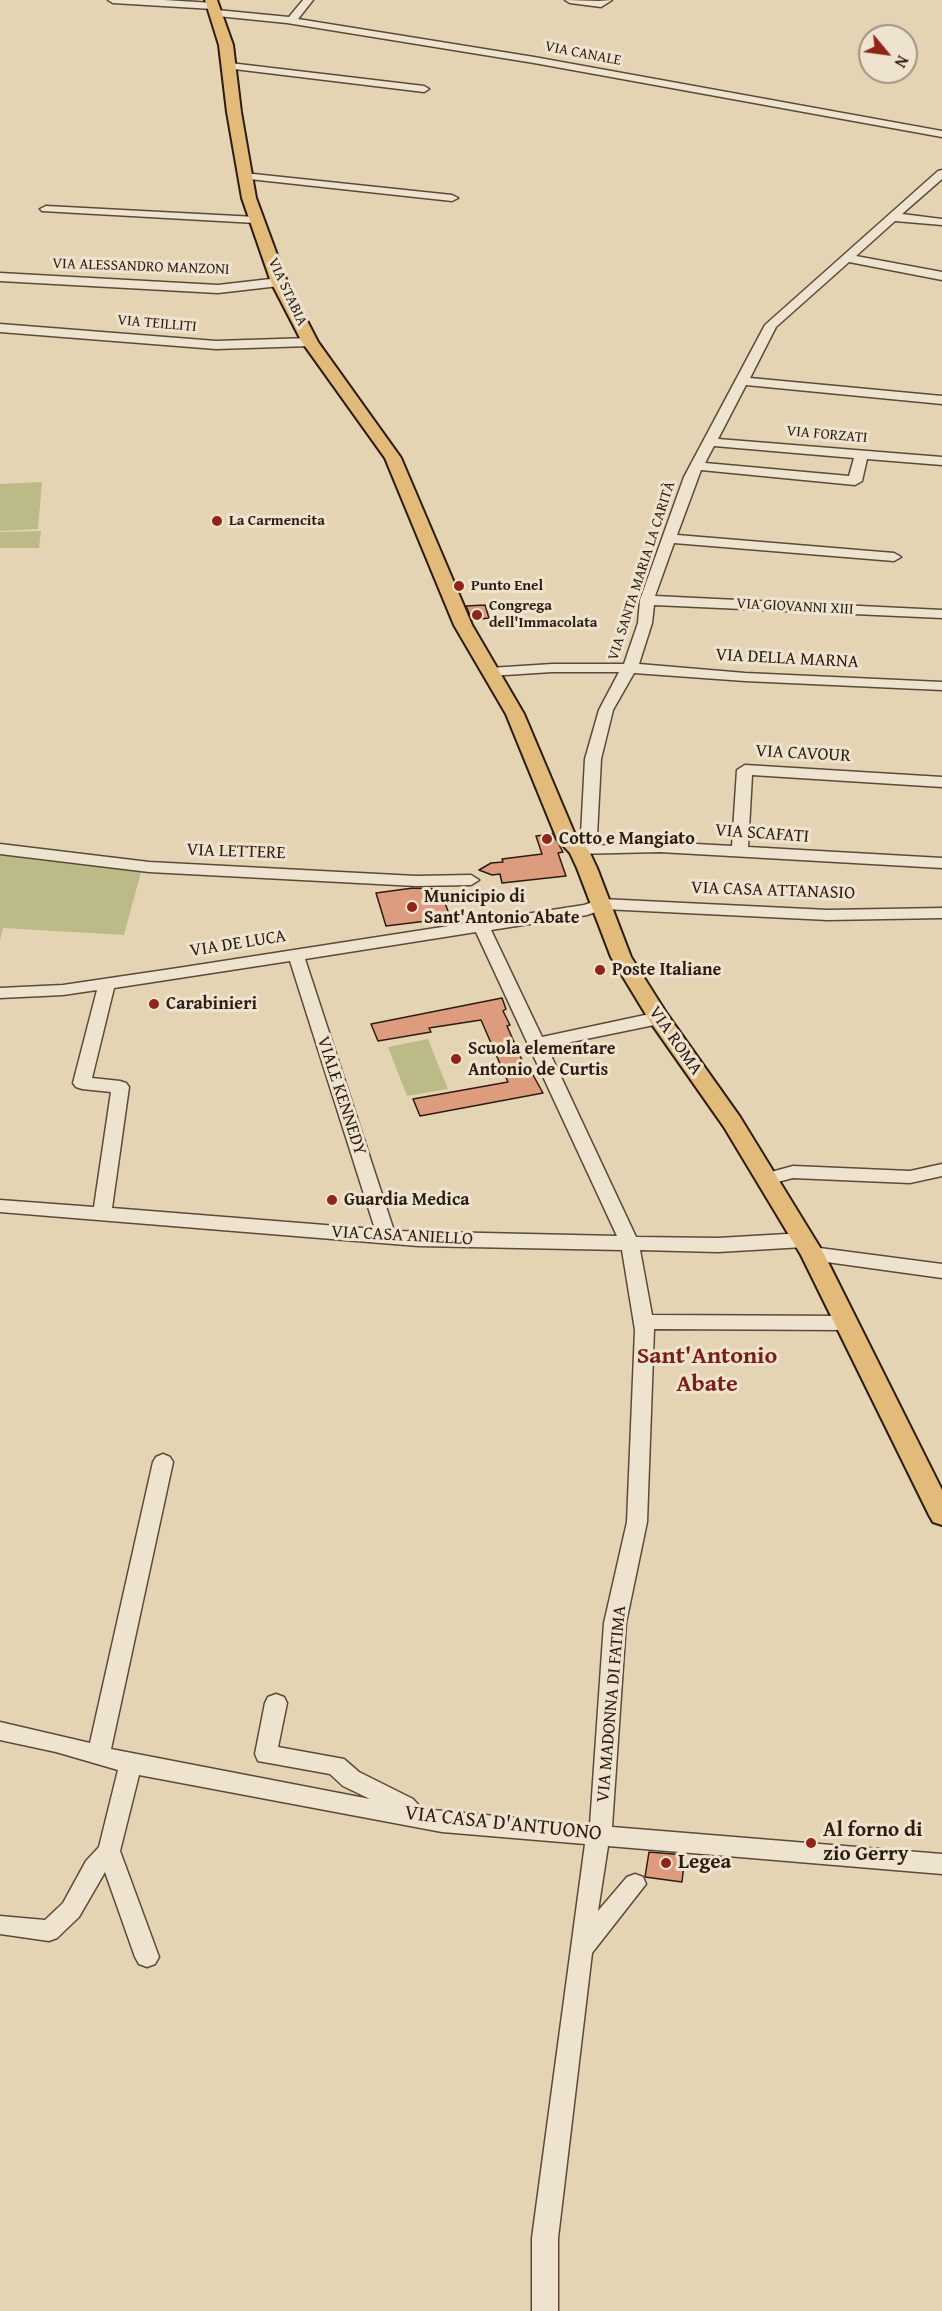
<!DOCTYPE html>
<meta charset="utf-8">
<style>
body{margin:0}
#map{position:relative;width:942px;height:2311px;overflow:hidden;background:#e5d4b4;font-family:"Gentium Book Plus",serif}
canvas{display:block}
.north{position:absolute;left:858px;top:24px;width:60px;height:60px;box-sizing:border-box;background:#eee3ce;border:2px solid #a19382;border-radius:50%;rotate:119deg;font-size:16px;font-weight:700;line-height:24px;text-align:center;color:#2d1c11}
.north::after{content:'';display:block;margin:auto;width:21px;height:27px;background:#8f2418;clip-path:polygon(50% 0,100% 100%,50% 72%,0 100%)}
</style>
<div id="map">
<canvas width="942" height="2311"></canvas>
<div class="north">N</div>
</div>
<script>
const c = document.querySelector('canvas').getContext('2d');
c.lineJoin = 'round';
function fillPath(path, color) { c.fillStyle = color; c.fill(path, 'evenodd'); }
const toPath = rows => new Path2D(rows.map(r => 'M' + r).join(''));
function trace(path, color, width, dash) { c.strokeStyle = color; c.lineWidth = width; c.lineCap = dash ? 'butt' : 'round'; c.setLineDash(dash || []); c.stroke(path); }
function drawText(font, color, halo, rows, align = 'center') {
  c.font = font + ' "Gentium Book Plus",serif'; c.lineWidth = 6; c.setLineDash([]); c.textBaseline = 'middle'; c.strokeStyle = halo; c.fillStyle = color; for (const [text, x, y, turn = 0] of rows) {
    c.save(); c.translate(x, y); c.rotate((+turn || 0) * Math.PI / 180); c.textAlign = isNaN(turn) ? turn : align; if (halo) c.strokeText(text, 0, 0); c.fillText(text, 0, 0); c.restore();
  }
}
fillPath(toPath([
 [42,482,38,529,0,531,0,484],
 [41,531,39,548,0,548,0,532],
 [0,855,13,857,15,855,141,872,124,935,3,928,0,940],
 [428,1039,448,1089,407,1096,388,1047]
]), '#bcbb88');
const building = toPath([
 [485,605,489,618,472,620,466,606,485,605],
 [553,834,563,852,558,853,566,876,502,883,500,874,492,875,479,870,491,863,503,862,502,859,542,854,536,836,553,834],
 [413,888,440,889,449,914,441,915,443,919,386,926,376,893,413,888],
 [502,998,506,1009,503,1011,510,1025,507,1026,525,1067,528,1066,543,1093,420,1116,413,1099,508,1082,481,1020,429,1028,431,1032,378,1041,371,1024,502,998],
 [649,1852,685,1855,682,1882,645,1877,649,1852]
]);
fillPath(building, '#de9c7f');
trace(building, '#2d1c11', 1.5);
const minor = toPath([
 [108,0,164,0,213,3,218,6,213,9,113,3,108,0],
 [303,0,313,0,298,19,534,57,942,131,942,137,534,63,287,23,217,16,212,13,217,10,289,17,303,0],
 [565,0,599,1,612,0,601,7,570,3,565,0],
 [230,63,424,86,429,89,424,92,226,68,225,66,230,63],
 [942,170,942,179,902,214,942,219,942,225,895,221,856,256,942,272,942,280,849,262,776,327,750,378,942,396,942,404,746,385,718,439,942,457,942,465,867,459,862,481,855,485,701,470,677,535,894,553,901,557,894,561,674,543,655,596,942,610,942,618,654,605,652,623,639,664,745,673,942,682,942,690,745,681,634,673,613,710,601,759,597,835,592,846,660,842,732,846,737,770,745,765,942,777,942,787,752,775,748,847,942,858,942,868,660,852,573,854,571,851,581,835,585,759,599,710,619,672,552,672,490,676,483,672,490,668,552,664,624,664,638,623,640,600,684,477,765,325,938,171,942,170],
 [714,446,854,458,849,476,705,463,714,446],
 [244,173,452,195,458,198,452,201,240,178,240,174,244,173],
 [46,206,256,217,262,220,256,223,42,211,40,209,46,206],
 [0,273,218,285,279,278,285,282,279,286,218,293,0,281,0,273],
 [0,324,216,341,310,338,316,342,310,346,216,349,0,332,0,324],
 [0,844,149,862,416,876,471,875,479,880,471,885,416,886,149,872,0,854,0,844],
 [602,899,828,910,942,908,942,918,828,920,604,909,587,915,491,930,542,1037,659,1012,665,1014,668,1018,665,1022,659,1024,547,1047,636,1237,718,1238,804,1233,811,1235,813,1240,811,1245,804,1247,718,1252,640,1250,652,1315,847,1316,854,1318,857,1323,854,1328,847,1330,654,1329,647,1522,626,1623,612,1827,942,1854,942,1874,608,1846,598,1911,627,1877,635,1874,643,1877,646,1884,592,1953,558,2238,558,2311,532,2311,532,2238,585,1844,442,1832,139,1775,120,1851,159,1957,155,1964,147,1967,139,1964,135,1957,105,1872,79,1917,57,1938,49,1941,0,1934,0,1916,45,1920,63,1903,86,1861,99,1847,118,1770,56,1752,0,1740,0,1722,90,1743,153,1462,156,1457,163,1454,170,1457,173,1462,111,1749,370,1799,343,1786,330,1774,258,1761,255,1754,265,1703,268,1697,276,1694,284,1697,287,1703,278,1747,344,1759,359,1772,413,1799,422,1809,590,1825,604,1623,627,1522,635,1330,622,1250,418,1246,0,1212,0,1200,94,1207,111,1092,82,1089,76,1087,73,1083,97,990,63,995,0,998,0,988,63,985,178,968,584,905,602,899],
 [476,932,617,1236,394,1231,305,959,476,932],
 [290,961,375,1229,112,1208,129,1087,126,1083,120,1081,92,1078,114,988,290,961],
 [942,1164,942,1176,910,1183,793,1178,766,1185,760,1183,757,1179,760,1175,793,1166,910,1171,942,1164],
 [812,1247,942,1264,942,1278,805,1259,803,1254,805,1249,812,1247]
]);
const major = toPath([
 [205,0,217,0,233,45,241,112,256,198,287,282,318,342,401,458,472,625,524,714,576,837,589,851,597,868,631,957,667,1014,740,1117,824,1254,942,1490,942,1525,933,1522,929,1515,801,1255,724,1127,651,1023,611,957,577,868,570,853,557,839,506,714,454,625,385,458,302,342,271,282,242,198,227,112,219,45,205,0]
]);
trace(minor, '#5b4a3a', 3);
trace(major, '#2d1c11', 4);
fillPath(minor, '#eee3ce');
fillPath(major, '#e2ba7a');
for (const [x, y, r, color] of [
 [217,521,6,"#8f2418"],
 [459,586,6,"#8f2418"],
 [477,615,6,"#8f2418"],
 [547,839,6,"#8f2418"],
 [412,907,6,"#8f2418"],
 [600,970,6,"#8f2418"],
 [154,1004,6,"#8f2418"],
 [456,1059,6,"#8f2418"],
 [332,1200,6,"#8f2418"],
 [811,1843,6,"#8f2418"],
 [666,1863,6,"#8f2418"]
]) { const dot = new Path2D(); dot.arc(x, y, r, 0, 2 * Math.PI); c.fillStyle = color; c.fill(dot); trace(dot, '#eee3ce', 2); }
drawText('15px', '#2d1c11', '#eee3ce', [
 ["VIA CANALE",583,54,11],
 ["VIA ALESSANDRO MANZONI",141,267,2],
 ["VIA STABIA",287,292,65],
 ["VIA TEILLITI",157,324,5],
 ["VIA FORZATI",827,435,5],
 ["VIA SANTA MARIA LA CARITÀ",642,571,-72],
 ["VIA GIOVANNI XIII",795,607,3]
]);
drawText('bold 15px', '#2d1c11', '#eee3ce', [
 ["La Carmencita",229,521],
 ["Punto Enel",471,586],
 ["Congrega",489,606],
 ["dell'Immacolata",489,623]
], 'left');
drawText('18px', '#2d1c11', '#eee3ce', [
 ["VIA DELLA MARNA",787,659,3],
 ["VIA CAVOUR",803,754,3],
 ["VIA SCAFATI",762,834,4],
 ["VIA LETTERE",236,852,2],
 ["VIA CASA ATTANASIO",773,891,2],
 ["VIA DE LUCA",238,944,-9],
 ["VIA ROMA",675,1041,55],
 ["VIALE KENNEDY",341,1096,72],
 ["VIA CASA ANIELLO",402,1236,3],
 ["VIA MADONNA DI FATIMA",612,1704,-85]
]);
drawText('bold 18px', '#2d1c11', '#eee3ce', [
 ["Cotto e Mangiato",559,839],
 ["Municipio di",424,897],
 ["Sant'Antonio Abate",424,918],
 ["Poste Italiane",612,970],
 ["Carabinieri",166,1004],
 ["Scuola elementare",468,1049],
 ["Antonio de Curtis",468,1070],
 ["Guardia Medica",344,1200]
], 'left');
drawText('21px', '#2d1c11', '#eee3ce', [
 ["VIA CASA D'ANTUONO",503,1824,6]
]);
drawText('bold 21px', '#2d1c11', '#eee3ce', [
 ["Al forno di",823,1831],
 ["zio Gerry",823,1855],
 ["Legea",678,1863]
], 'left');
drawText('bold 24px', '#7a1f14', '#eee3ce', [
 ["Sant'Antonio",707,1357],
 ["Abate",707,1385]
]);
</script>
